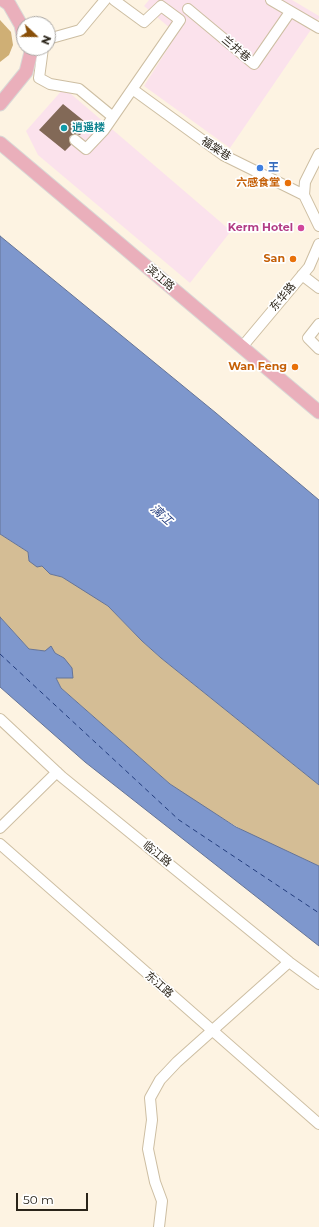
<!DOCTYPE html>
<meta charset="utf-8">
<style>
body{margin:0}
#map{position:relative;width:319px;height:1227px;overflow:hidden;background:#fdf3e2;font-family:Montserrat,sans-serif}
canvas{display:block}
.north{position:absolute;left:16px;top:16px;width:40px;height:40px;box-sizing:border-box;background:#fff;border:1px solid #aaa7a3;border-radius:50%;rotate:112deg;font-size:11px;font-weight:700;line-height:16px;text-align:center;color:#2a2419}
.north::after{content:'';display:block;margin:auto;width:14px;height:18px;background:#894f08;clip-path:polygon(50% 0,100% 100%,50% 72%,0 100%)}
.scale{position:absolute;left:16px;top:1193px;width:72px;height:18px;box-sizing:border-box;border:2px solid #2a2419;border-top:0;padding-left:5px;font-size:12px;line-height:14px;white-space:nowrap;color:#2a2419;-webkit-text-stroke:3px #fff;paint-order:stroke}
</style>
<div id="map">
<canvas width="319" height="1227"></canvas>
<div class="north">N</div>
<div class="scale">50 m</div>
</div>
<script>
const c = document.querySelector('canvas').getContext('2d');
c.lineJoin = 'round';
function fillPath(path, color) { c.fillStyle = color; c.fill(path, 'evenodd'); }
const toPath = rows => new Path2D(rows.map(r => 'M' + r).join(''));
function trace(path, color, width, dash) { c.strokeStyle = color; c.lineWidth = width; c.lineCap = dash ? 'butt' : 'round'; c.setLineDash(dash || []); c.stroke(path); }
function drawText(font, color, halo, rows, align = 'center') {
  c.font = font + ' Montserrat,"Noto Sans SC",sans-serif'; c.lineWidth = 3.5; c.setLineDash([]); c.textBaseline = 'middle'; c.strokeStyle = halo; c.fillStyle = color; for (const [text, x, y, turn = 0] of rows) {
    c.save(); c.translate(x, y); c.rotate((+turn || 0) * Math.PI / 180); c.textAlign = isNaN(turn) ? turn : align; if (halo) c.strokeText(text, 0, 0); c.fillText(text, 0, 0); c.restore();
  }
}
fillPath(toPath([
 [149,0,292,0,319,16,319,18,230,148,144,86,177,34,144,6],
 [64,88,231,231,190,283,38,155,26,131]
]), '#fbe2ec');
fillPath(toPath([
 [0,534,28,552,29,561,42,566,50,574,62,577,81,587,108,606,142,641,161,658,319,785,319,866,249,834,197,803,170,784,61,688,56,678,73,678,64,658,55,653,29,649,0,617]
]), '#d4bd95');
fillPath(toPath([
 [0,20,11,32,13,45,9,55,0,62]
]), '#cfaf75');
const water = toPath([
 [0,236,216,413,319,500,319,785,161,658,142,641,108,606,62,577,50,574,42,566,37,567,29,561,28,552,0,534,0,236],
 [0,617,29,649,45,651,51,646,55,653,64,658,72,668,73,678,56,678,61,688,170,784,236,827,319,866,319,946,85,762,0,687,0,617]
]);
fillPath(water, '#7e97cd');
trace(water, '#657497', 1);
trace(toPath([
 [0,654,179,820,319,913]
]), '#233d7e', 1, [5, 4]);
fillPath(toPath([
 [63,104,89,125,80,135,76,134,70,136,69,139,71,145,65,151,39,130]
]), '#826957');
const minor = toPath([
 [271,0,319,28],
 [188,9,254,64,290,12],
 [48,39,80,30,105,0],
 [43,48,39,78,50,84,79,89,113,117],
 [135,91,223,155,304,195],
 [75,140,86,149,104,130,180,20,161,6,144,22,114,0],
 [319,154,305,182,304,195,319,226],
 [302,275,319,288],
 [319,324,308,338,319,349],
 [242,347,309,267,319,244],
 [0,719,62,777,289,962,319,984],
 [0,828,57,772],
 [0,844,319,1124],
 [159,1227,162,1201,155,1182,148,1149,152,1120,150,1098,160,1080,177,1062,289,962]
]);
const major = toPath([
 [3,0,9,4,21,25,24,40],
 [0,104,26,72,32,48],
 [0,143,319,412]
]);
trace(minor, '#cdbea2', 12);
trace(major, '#d9d8d6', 15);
trace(minor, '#fff', 10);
trace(major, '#eaafbb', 13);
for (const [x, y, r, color] of [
 [64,128,4,"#0f9aa8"],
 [260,168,4,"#3f7fe0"],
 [288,183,4,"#e8710a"],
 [301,228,4,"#d1479c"],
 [293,259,4,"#e8710a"],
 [295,367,4,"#e8710a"]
]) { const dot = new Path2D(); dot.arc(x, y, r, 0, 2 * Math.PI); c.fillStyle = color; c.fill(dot); trace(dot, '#fff', 1.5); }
drawText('11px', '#2a2419', '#fff', [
 ["兰井巷",236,49,40],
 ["福棠巷",216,149,33],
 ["滨江路",160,278,40],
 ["东华路",283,297,-50],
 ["临江路",157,854,39],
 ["东江路",159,985,41]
]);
drawText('bold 11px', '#0d838f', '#fff', [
 ["逍遥楼",72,128]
], 'left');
drawText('bold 11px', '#366cbe', '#fff', [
 ["王",268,168]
], 'left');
drawText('bold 11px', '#c56008', '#fff', [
 ["六感食堂",280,183],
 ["San",285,259],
 ["Wan Feng",287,367]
], 'right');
drawText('bold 11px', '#b23c85', '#fff', [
 ["Kerm Hotel",293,228]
], 'right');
drawText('italic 12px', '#233d7e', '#fff', [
 ["漓江",161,515,42]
]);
</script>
